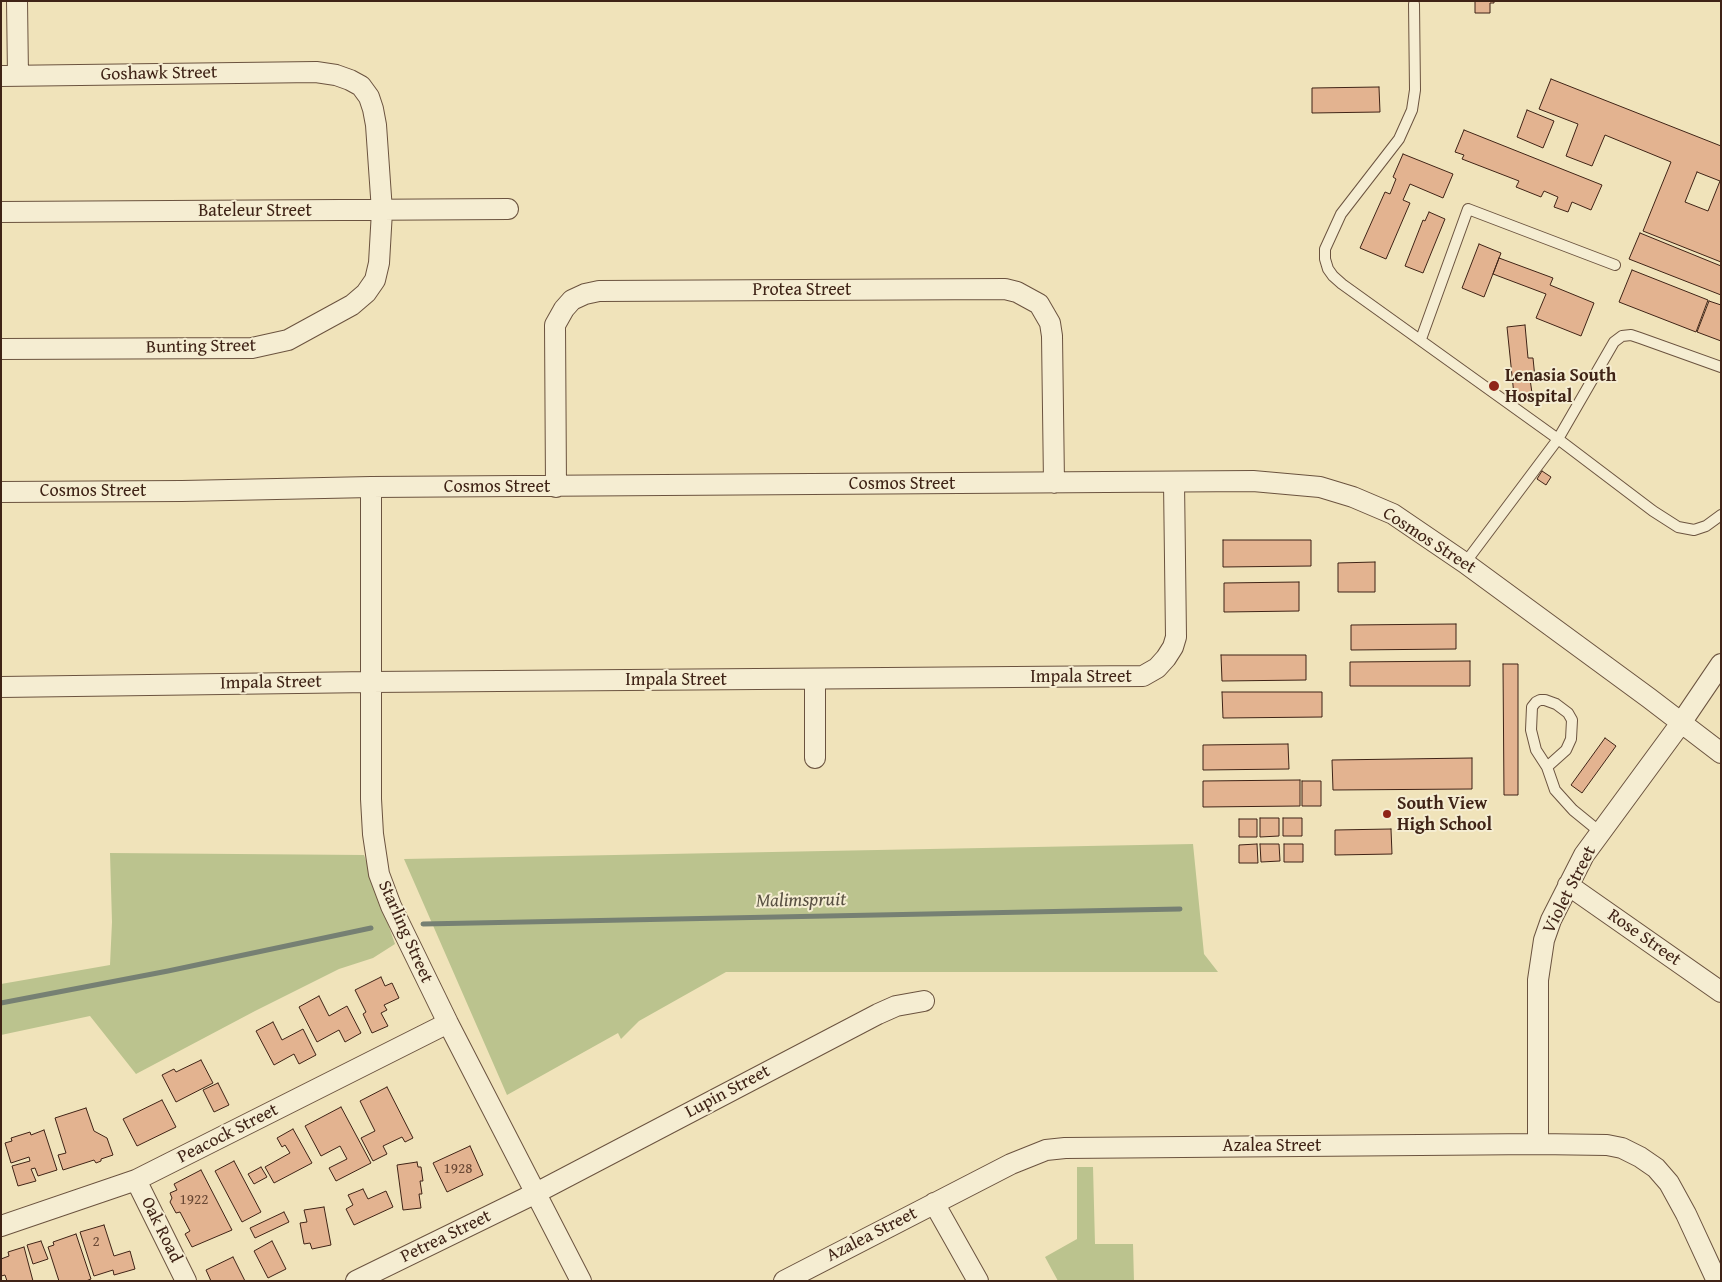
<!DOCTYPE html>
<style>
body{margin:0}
#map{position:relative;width:1722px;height:1282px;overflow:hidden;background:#f0e3ba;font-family:"Gentium Book Plus",serif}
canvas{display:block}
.frame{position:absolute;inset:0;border:2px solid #3f2316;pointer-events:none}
</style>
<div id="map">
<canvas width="1722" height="1282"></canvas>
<div class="frame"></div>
</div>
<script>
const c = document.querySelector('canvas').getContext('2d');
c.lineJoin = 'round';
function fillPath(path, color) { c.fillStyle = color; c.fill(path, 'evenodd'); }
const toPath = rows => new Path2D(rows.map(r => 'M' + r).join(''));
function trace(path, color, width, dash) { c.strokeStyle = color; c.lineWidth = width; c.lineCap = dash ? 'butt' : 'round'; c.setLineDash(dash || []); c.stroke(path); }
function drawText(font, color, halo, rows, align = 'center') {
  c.font = font + ' "Gentium Book Plus",serif'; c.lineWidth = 4; c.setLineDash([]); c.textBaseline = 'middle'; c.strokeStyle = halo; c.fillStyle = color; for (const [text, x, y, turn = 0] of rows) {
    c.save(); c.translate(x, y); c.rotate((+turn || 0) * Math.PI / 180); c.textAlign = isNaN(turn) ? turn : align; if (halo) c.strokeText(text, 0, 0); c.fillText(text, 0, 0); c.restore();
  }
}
fillPath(toPath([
 [1193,844,1204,954,1218,972,726,972,639,1021,621,1039,618,1033,507,1095,404,859],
 [110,853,364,855,395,944,373,958,339,969,255,1011,136,1074,90,1016,1,1035,1,984,110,965,112,922],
 [1077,1167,1093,1167,1095,1244,1133,1244,1134,1281,1058,1281,1045,1257,1077,1239]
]), '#bbc38e');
trace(toPath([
 [423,924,1180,909],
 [1,1003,168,971,371,928]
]), '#768073', 5);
const building = toPath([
 [1475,1,1494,1,1494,3,1490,3,1490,13,1475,13,1475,1],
 [1551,79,1721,146,1721,262,1643,231,1671,162,1605,135,1592,166,1566,156,1578,124,1539,109,1551,79],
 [1697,172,1720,181,1708,211,1685,202,1697,172],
 [1379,87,1380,112,1312,113,1312,88,1379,87],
 [1527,110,1554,121,1543,148,1517,137,1527,110],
 [1464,130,1602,185,1591,210,1572,202,1568,212,1554,207,1558,197,1544,191,1541,197,1516,187,1519,181,1462,159,1464,155,1455,152,1464,130],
 [1403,154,1453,174,1443,198,1410,184,1403,200,1410,203,1386,259,1360,248,1385,192,1390,194,1396,179,1393,177,1403,154],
 [1429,212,1445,219,1423,273,1405,266,1423,220,1425,221,1429,212],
 [1640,233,1721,266,1721,295,1629,259,1640,233],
 [1479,244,1501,253,1484,297,1462,288,1479,244],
 [1499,258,1553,278,1550,285,1594,303,1581,336,1536,318,1546,294,1493,274,1499,258],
 [1632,270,1708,300,1696,332,1619,302,1632,270],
 [1709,301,1721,305,1721,341,1697,332,1709,301],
 [1525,325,1528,358,1533,358,1535,378,1530,379,1532,393,1514,395,1507,327,1525,325],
 [1542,471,1551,477,1546,485,1537,479,1542,471],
 [1223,540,1311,540,1311,566,1223,567,1223,540],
 [1375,562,1375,592,1338,592,1338,563,1375,562],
 [1299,582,1299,611,1224,612,1224,583,1299,582],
 [1456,624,1456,649,1351,650,1351,625,1456,624],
 [1221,655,1306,655,1306,680,1222,681,1221,655],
 [1470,661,1470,686,1350,686,1350,662,1470,661],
 [1503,664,1518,664,1518,795,1504,795,1503,664],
 [1222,692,1322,692,1322,717,1223,718,1222,692],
 [1605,738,1616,746,1582,793,1571,785,1605,738],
 [1288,744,1289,769,1203,770,1203,745,1288,744],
 [1472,758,1472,789,1333,790,1332,760,1472,758],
 [1300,780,1300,806,1203,807,1203,781,1300,780],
 [1302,781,1321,781,1321,806,1302,806,1302,781],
 [1260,818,1279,818,1279,836,1260,837,1260,818],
 [1283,818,1302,818,1302,836,1283,836,1283,818],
 [1239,819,1257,819,1257,837,1239,837,1239,819],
 [1391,829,1392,854,1335,855,1335,830,1391,829],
 [1257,844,1258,863,1239,863,1239,845,1257,844],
 [1260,844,1279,844,1280,861,1261,862,1260,844],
 [1284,844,1303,844,1303,862,1284,862,1284,844],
 [381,977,385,986,392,983,399,998,384,1005,387,1010,381,1013,388,1026,372,1033,363,1014,366,1012,355,990,381,977],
 [319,996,329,1016,347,1006,361,1033,345,1042,339,1030,317,1042,299,1007,319,996],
 [273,1022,282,1040,303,1029,316,1055,299,1064,294,1054,274,1065,256,1031,273,1022],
 [201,1060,213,1083,176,1102,162,1075,174,1069,176,1072,201,1060],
 [218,1083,229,1105,214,1112,203,1090,218,1083],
 [387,1087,413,1138,405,1142,402,1137,383,1146,387,1154,373,1161,361,1138,375,1131,360,1101,387,1087],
 [162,1100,176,1127,137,1146,123,1119,162,1100],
 [341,1107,371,1163,336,1181,329,1168,347,1159,340,1146,321,1156,305,1126,341,1107],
 [86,1108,94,1131,107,1138,113,1155,101,1159,101,1161,96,1163,94,1160,63,1170,58,1155,66,1153,55,1118,86,1108],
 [293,1129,312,1163,274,1183,265,1167,290,1153,285,1145,282,1147,277,1138,293,1129],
 [44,1130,57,1170,38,1176,35,1168,31,1169,36,1181,18,1186,12,1166,30,1161,29,1157,11,1163,5,1143,12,1141,11,1138,30,1132,31,1135,44,1130],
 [470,1146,483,1175,447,1192,433,1163,470,1146],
 [234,1161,261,1212,242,1222,215,1171,234,1161],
 [417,1162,418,1167,421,1167,423,1181,420,1181,422,1194,419,1194,421,1208,403,1210,397,1165,417,1162],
 [261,1167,267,1177,254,1184,248,1174,261,1167],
 [201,1170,232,1230,192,1247,185,1234,190,1231,180,1212,176,1213,170,1202,172,1198,170,1193,177,1190,174,1184,201,1170],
 [363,1189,368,1199,386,1191,393,1207,354,1225,346,1209,353,1205,348,1195,363,1189],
 [324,1207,331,1245,312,1249,310,1243,304,1244,300,1223,307,1222,304,1210,324,1207],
 [284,1212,289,1222,255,1238,250,1228,284,1212],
 [104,1225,114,1256,130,1251,135,1269,114,1275,113,1270,94,1276,80,1232,104,1225],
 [76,1234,91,1279,86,1281,59,1281,48,1247,54,1245,53,1242,76,1234],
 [41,1241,48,1259,33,1264,27,1245,41,1241],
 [272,1241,286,1269,268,1278,254,1251,272,1241],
 [24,1247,33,1281,7,1281,5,1275,1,1276,1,1259,9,1256,8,1252,24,1247],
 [233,1257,245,1281,211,1281,206,1270,233,1257]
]);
fillPath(building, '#e3b390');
trace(building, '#3f2316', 1);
const service = toPath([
 [1414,4,1415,90,1412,110,1399,139,1341,214,1325,249,1325,259,1328,269,1333,276,1342,284,1558,439,1653,511,1678,527,1694,530,1706,526,1721,515],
 [1421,339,1468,209,1615,265],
 [1465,563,1558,439,1614,342,1622,336,1631,335,1640,338,1721,367],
 [1547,767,1566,750,1571,739,1572,720,1568,713,1556,704,1545,700,1540,700,1536,702,1532,707,1531,730,1536,750,1547,767,1555,790,1573,810,1600,832]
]);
const minor = toPath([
 [17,1,18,76],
 [1,76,316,72,336,75,350,80,361,86,369,97,373,109,376,125,382,211,379,263,375,280,366,293,352,305,288,340,252,348,1,349],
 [1,212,508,209],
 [371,487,371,799,373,834,379,874,391,906,448,1023,581,1281],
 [556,487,555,325,564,309,572,300,585,294,599,291,1005,289,1017,292,1039,304,1050,323,1052,336,1054,483],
 [1,492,182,491,371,487,1253,481,1320,487,1353,497,1393,514,1465,563,1649,698,1721,753],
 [1,687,371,682,1143,676,1157,668,1166,658,1173,647,1176,637,1174,482],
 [815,758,815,679],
 [1568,885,1721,992],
 [1538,1144,1538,980,1544,940,1551,920,1584,855,1681,723,1721,664],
 [136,1180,186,1281],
 [934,1203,978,1281],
 [1,1226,136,1180,448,1023],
 [356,1281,536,1193,878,1014,896,1006,924,1001],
 [784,1281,1011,1164,1046,1150,1065,1148,1538,1144,1607,1145,1622,1148,1640,1157,1656,1168,1669,1183,1686,1214,1717,1281]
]);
trace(service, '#6b533f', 12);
trace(minor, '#6b533f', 22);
trace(service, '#f5edd2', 10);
trace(minor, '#f5edd2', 20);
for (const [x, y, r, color] of [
 [1494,386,6,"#8f2418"],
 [1387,814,5,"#8f2418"]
]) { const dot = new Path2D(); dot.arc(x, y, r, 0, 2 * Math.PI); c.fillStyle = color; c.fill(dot); trace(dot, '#f5edd2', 2); }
drawText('15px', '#684734', null, [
 ["1928",458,1169],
 ["1922",194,1200],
 ["2",96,1242]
]);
drawText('18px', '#3f2316', '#f5edd2', [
 ["Goshawk Street",159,74,-1],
 ["Bateleur Street",255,211],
 ["Protea Street",802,290],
 ["Bunting Street",201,347,-1],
 ["Cosmos Street",902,484],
 ["Cosmos Street",497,487],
 ["Cosmos Street",93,491],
 ["Cosmos Street",1429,541,33],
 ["Impala Street",1081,677],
 ["Impala Street",676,680],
 ["Impala Street",271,683,-1],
 ["Violet Street",1570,890,-63],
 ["Starling Street",405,932,66],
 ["Rose Street",1644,938,35],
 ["Lupin Street",728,1092,-28],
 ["Peacock Street",228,1134,-27],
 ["Azalea Street",1272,1146],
 ["Oak Road",161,1230,64],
 ["Azalea Street",872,1235,-27],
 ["Petrea Street",446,1237,-26]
]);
drawText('bold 18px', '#3f2316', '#f5edd2', [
 ["Lenasia South",1505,376],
 ["Hospital",1505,397],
 ["South View",1397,804],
 ["High School",1397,825]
], 'left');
drawText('italic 19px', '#5a5244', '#f5edd2', [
 ["Malimspruit",801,901,-1]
]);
</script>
